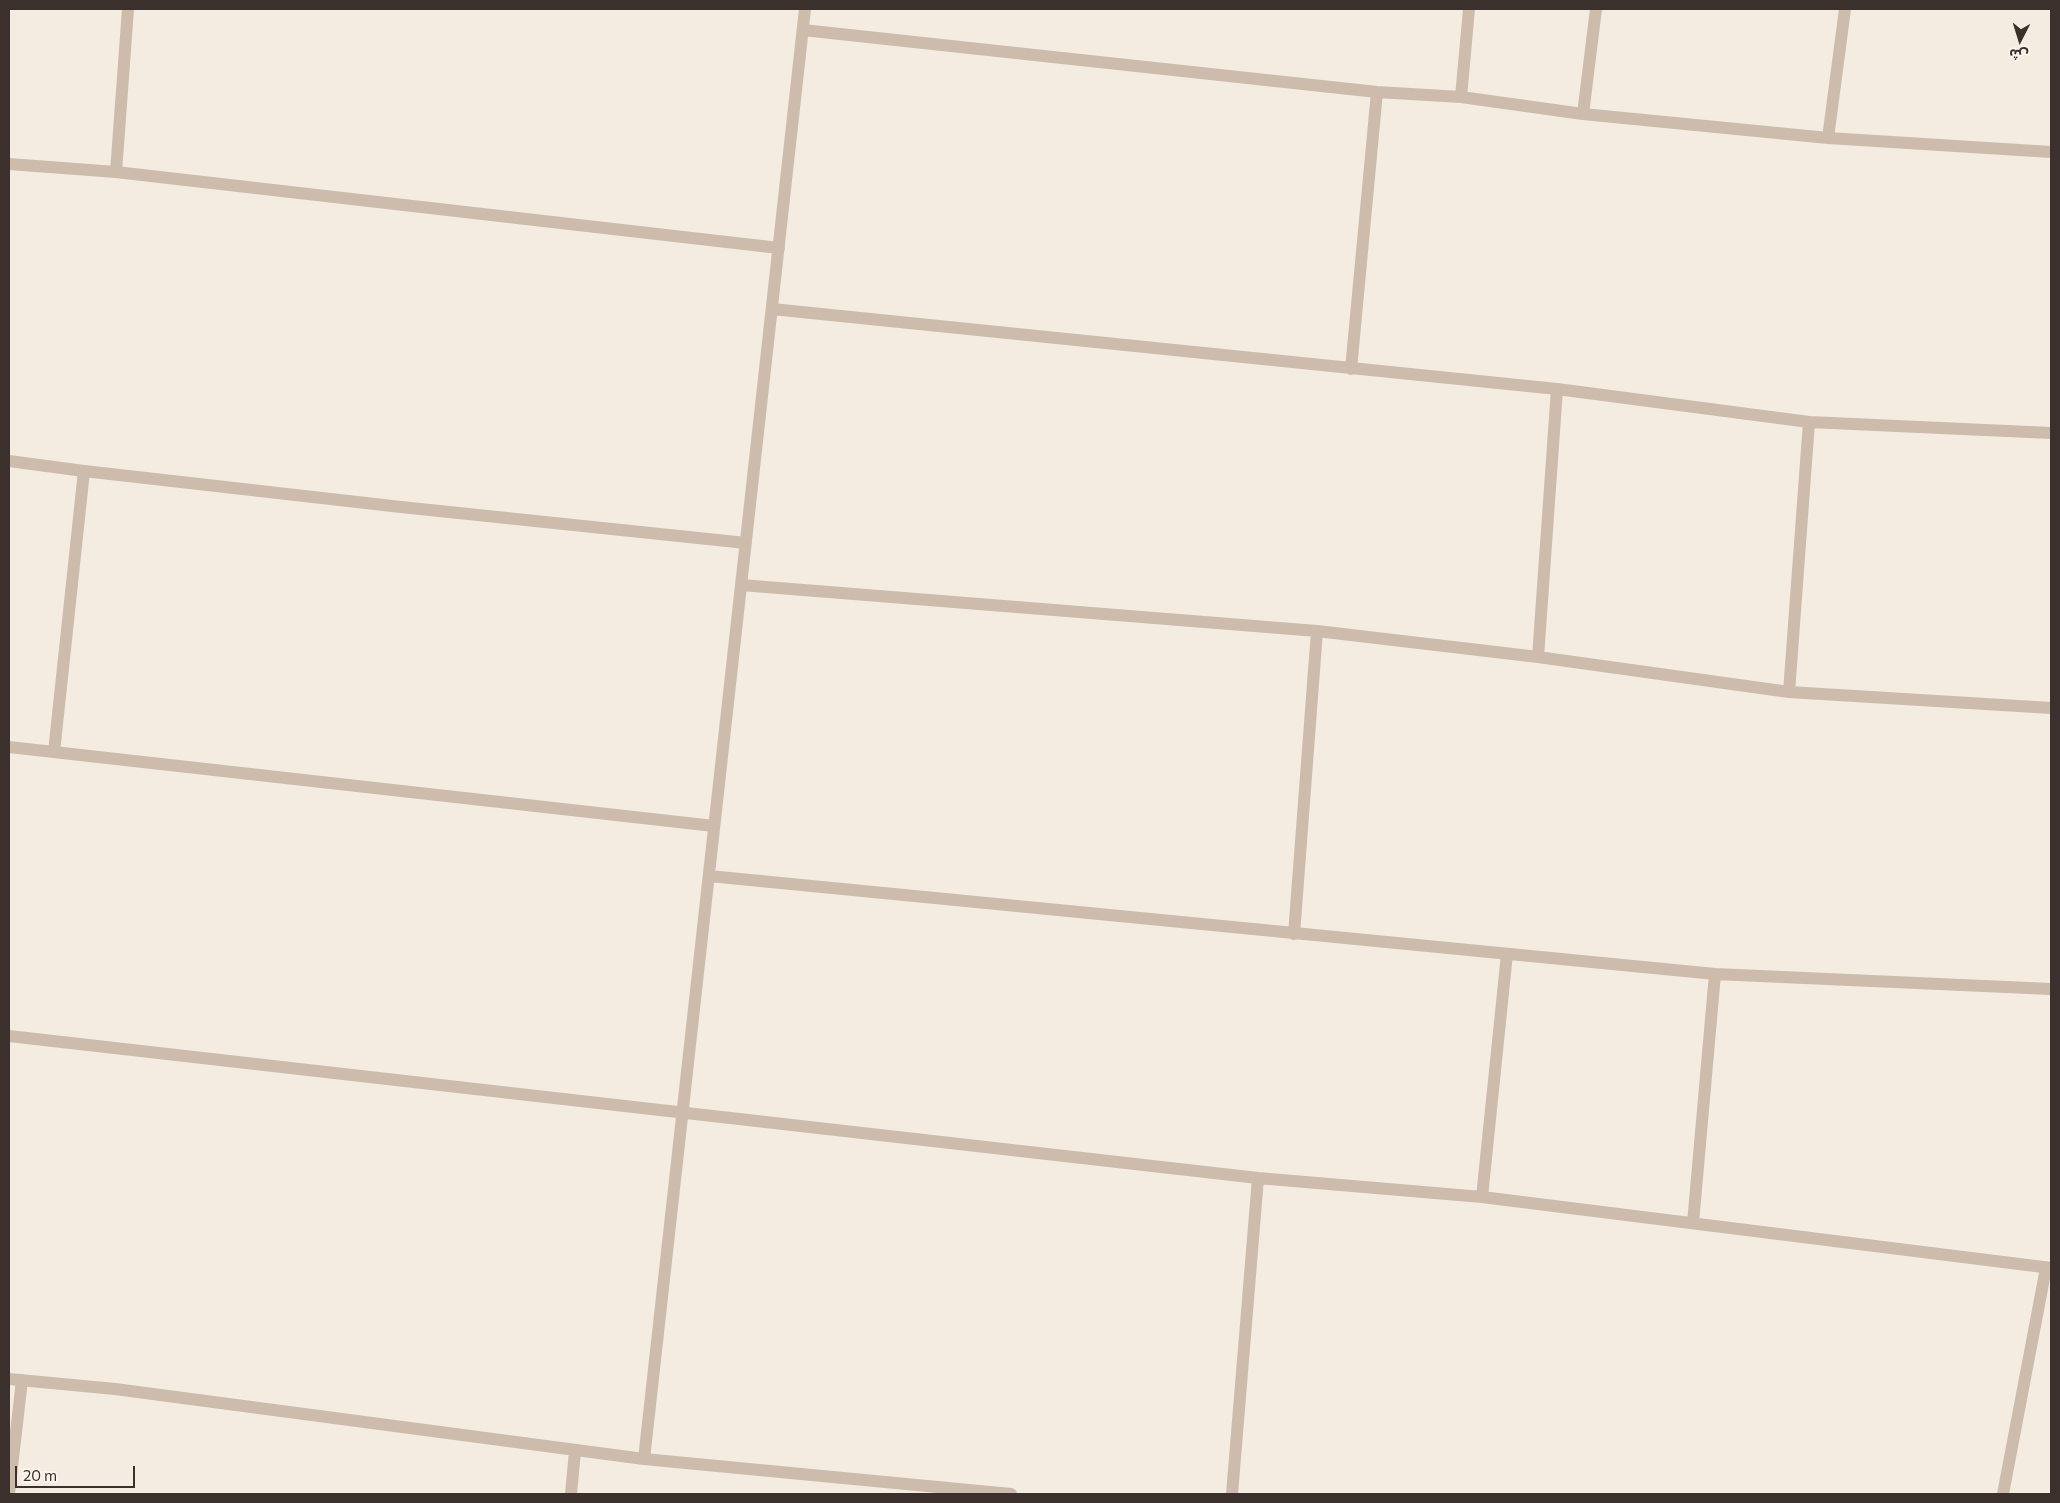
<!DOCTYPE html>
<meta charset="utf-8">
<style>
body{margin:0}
#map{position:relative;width:2060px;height:1503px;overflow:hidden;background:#f4ebe1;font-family:Commissioner,"Noto Sans Arabic",sans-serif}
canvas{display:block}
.frame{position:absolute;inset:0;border:10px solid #3b302b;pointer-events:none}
.north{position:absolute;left:1995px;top:15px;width:50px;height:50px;-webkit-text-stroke:4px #fbf5ee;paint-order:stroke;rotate:185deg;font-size:14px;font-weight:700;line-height:20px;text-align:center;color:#3b302b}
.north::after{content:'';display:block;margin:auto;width:18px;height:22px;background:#3b302b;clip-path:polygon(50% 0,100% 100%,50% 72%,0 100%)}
.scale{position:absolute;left:15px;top:1466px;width:120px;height:22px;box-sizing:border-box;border:2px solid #3b302b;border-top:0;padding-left:6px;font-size:15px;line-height:18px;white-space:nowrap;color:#3b302b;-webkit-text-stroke:4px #fbf5ee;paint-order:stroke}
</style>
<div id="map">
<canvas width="2060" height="1503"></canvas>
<div class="frame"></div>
<div class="north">ش</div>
<div class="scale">20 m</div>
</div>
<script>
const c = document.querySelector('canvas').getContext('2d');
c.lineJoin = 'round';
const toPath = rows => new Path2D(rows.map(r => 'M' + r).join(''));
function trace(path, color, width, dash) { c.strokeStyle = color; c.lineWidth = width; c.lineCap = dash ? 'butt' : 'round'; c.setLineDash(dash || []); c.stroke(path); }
trace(toPath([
 [803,30,1377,92,1461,97,1583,114,1828,138,2051,152],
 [1461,97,1469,9],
 [1583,114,1596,9],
 [1828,138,1845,9],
 [9,164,116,172,779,248],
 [116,172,128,9],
 [772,309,1557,389,1809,422,2051,433],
 [1351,369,1377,92],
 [9,461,84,471,401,507,746,543],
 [741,585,1317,631,1538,657,1789,692,2051,708],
 [1538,657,1557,389],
 [1789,692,1809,422],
 [9,747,714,826],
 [54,752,84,471],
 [709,876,1715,974,2051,989],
 [1294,934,1317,631],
 [9,1036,1258,1178,1482,1197,2051,1268],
 [1482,1197,1507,954],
 [1693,1223,1715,974],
 [9,1379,115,1389,644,1459,1011,1494],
 [644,1459,805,9],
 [9,1493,22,1380],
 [571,1494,575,1451],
 [1232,1494,1258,1178],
 [2003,1494,2046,1268]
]), '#cdbbac', 12);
</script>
